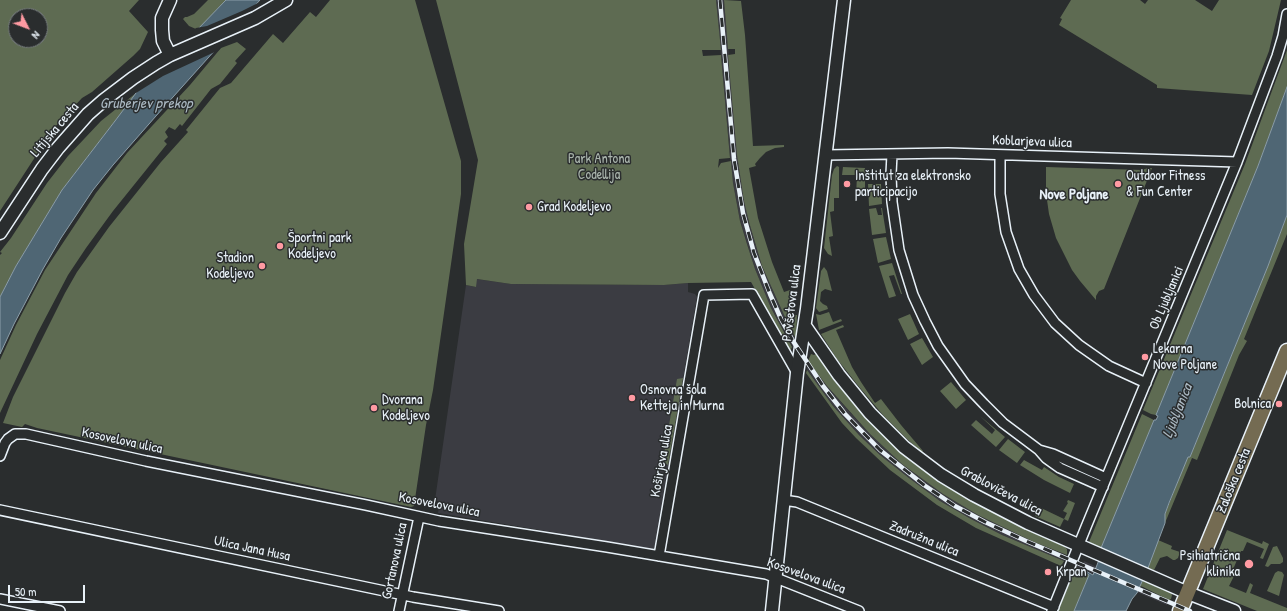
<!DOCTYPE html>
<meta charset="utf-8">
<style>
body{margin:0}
#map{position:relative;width:1287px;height:611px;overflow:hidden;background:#2a2d2e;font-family:"Patrick Hand",sans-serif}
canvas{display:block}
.north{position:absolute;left:8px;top:8px;width:40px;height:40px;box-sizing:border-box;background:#2a2d2e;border:1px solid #767b7f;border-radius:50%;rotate:132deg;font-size:11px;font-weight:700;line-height:16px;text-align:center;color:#e8f1f8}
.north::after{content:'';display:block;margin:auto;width:14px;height:18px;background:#ff9aa2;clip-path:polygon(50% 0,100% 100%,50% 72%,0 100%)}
.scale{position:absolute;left:8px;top:585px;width:77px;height:18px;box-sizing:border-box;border:2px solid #e8f1f8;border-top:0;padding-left:5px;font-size:12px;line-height:14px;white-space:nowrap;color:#e8f1f8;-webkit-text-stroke:3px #2a2d2e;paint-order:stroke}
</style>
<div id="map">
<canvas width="1287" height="611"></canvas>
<div class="north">N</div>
<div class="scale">50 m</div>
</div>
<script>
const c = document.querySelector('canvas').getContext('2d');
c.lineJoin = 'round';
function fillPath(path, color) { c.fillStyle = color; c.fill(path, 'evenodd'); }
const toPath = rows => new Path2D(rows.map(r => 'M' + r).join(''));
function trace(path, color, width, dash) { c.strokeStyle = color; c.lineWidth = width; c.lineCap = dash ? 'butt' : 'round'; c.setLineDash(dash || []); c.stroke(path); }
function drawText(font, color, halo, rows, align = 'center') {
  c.font = font + ' "Patrick Hand",sans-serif'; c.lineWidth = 3; c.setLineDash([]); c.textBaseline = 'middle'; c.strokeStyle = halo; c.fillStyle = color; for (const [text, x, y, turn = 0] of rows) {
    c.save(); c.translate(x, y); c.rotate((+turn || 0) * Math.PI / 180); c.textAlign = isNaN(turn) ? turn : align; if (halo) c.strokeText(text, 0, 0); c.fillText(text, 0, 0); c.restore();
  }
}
fillPath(toPath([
 [716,0,724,0,739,168,749,222,762,266,784,315,796,340,794,349,771,308,763,289,755,269,740,221,733,183,730,156],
 [476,279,511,284,664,285,688,283,688,292,695,294,697,297,654,549,438,513,440,502,435,500,466,285,475,287],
 [808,361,827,386,856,419,870,434,902,464,943,494,978,515,1034,542,1066,555,1064,561,1002,535,971,519,940,501,909,478,880,455,859,435,833,406,807,370],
 [1079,561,1083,563,1084,561,1169,600,1167,605,1085,570,1081,570,1081,569,1076,567]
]), '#3b3c42');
fillPath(toPath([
 [0,0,139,0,129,11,148,32,140,49,133,56,92,92,82,98,54,128,0,211],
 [16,16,40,16,40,40,16,40],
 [208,0,226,0,200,28,196,29,189,26,183,19,185,17,187,17,194,14],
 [330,0,415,0,461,161,461,194,433,390,426,425,414,506,411,507,37,428,25,424,22,427,3,423,13,397,65,293,77,272,109,227,161,162,188,132,186,130,220,88,231,83,273,34,283,43,310,12,316,17],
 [436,0,716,0,721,50,702,50,703,56,721,55,730,158,719,159,718,168,721,163,731,161,733,183,740,221,747,244,755,269,771,308,792,347,790,351,751,282,688,283,664,285,511,284,477,279,476,287,466,285,464,244,478,160],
 [724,0,741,1,745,35,753,146,784,145,784,147,775,148,766,152,760,158,755,164,756,166,749,168,758,218,772,262,784,292,790,290,795,292,793,315,797,315,796,339,784,315,762,266,749,222,744,201,737,155,728,55,735,54,735,49,728,49],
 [1071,0,1140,0,1145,4,1148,0,1195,0,1212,11,1219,0,1281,0,1269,51,1252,95,1157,88,1157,85,1059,25,1062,19,1060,18],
 [237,42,246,49,235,61,237,63,220,84,211,89,182,126,180,124,175,130,169,127,165,132,168,137,164,141,167,144,113,211,86,248,68,275,37,334,0,413,0,360,16,325,45,270,96,193,127,153,190,85,221,48],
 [1287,50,1287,87,1258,166,1156,415,1151,414,1143,410,1245,164],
 [136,93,115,121,62,190,16,266,0,297,0,255,2,253,0,252,11,238,47,183,68,156,101,121],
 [837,166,839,167,839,198,834,198,834,211,830,212,833,236,829,237,832,256,828,254,824,248,832,175,834,169],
 [843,167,865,168,865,196,856,196,857,175,842,175],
 [1046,167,1142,170,1148,168,1152,168,1104,289,1099,291,1096,296,1096,300,1080,281,1072,270,1056,238,1049,214,1046,193],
 [868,184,881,184,882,204,869,206],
 [876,208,878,215,882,215,881,208,882,208,886,233,872,235,869,209],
 [1287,215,1287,234,1244,339,1247,341,1239,355,1197,460,1192,458,1165,523,1165,514,1188,456,1190,457,1268,266],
 [886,237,891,259,878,263,873,239],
 [892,263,902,294,901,294,894,275,889,276,896,296,889,298,879,266],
 [824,267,827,271,832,291,825,289,821,292,820,301,823,304,827,306,828,309,819,312,816,308,821,271],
 [829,312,833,322,841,319,842,321,819,330,816,314,820,315],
 [910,314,919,334,908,340,898,319],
 [843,325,844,327,836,330,852,367,861,382,875,403,881,399,901,425,923,451,922,452,907,439,883,415,860,388,837,359,821,334],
 [922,338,933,357,922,365,910,344],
 [811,354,814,355,816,354,842,390,868,420,907,458,947,487,982,507,1008,520,1061,543,1067,549,1067,555,1034,542,978,515,943,494,902,464,870,434,827,386,808,361],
 [807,370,833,406,859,435,880,455,909,478,940,501,971,519,1002,535,1064,561,1061,566,976,528,937,505,890,470,856,438,842,423,806,373],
 [683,378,668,465,663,462,663,460,677,379],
 [951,382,966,400,956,409,940,391],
 [1142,414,1154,420,1101,548,1089,542],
 [980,416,1005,437,996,447,971,425,976,420,992,434,995,430],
 [1008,439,1025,452,1017,463,999,450],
 [1024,460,1042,470,1044,467,1059,477,1074,484,1070,493,1044,480,1020,465],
 [1068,500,1075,503,1068,521,1064,519,1060,527,1035,516,1039,507,1064,519,1067,513,1063,511,1068,503,1067,502],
 [1227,530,1262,544,1263,541,1269,544,1263,559,1260,558,1264,549,1247,542,1243,551,1241,551,1231,574,1234,576,1229,586,1246,593,1250,583,1253,585,1250,593,1287,608,1287,611,1257,611,1203,589],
 [1158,540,1172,546,1171,549,1180,552,1178,558,1175,560,1173,560,1167,556,1160,558,1154,570,1148,568],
 [1277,546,1283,558,1283,562,1280,564,1271,564,1268,567,1265,566,1273,547],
 [1076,567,1089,575,1074,611,1058,611],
 [1278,571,1282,572,1284,575,1279,596,1267,591,1275,573],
 [1133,575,1171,592,1172,595,1171,599,1169,600,1143,587,1140,586]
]), '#5e6b52');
const water = toPath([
 [226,0,260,0,156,116,113,165,93,190,61,238,43,269,14,324,0,354,0,297,16,266,62,190,115,121,136,93,226,0],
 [1287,87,1287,215,1268,266,1190,457,1188,457,1169,503,1165,514,1165,523,1148,568,1137,593,1132,599,1126,611,1074,611,1089,575,1084,571,1084,570,1093,575,1099,560,1101,548,1154,420,1156,420,1158,416,1156,415,1258,166,1287,87]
]);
fillPath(water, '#4f6674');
trace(water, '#8c9ea9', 1);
fillPath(toPath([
 [262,1,219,50,163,76,136,93,135,91,196,28,207,26,242,11]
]), '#2a2d2e');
const street = toPath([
 [892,154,891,174,892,202,899,250,913,295,925,321,938,346,965,384,984,404,1003,423,1039,450,1046,458,1060,468,1103,487],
 [826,155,948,153,1237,162],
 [1000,155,1000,194,1006,232,1019,269,1034,295,1055,323,1079,345,1109,366,1146,383],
 [1039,450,1053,454,1106,478],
 [0,456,5,443,8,439,15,434,26,434,146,461,366,505,439,521,607,547,766,574,859,611],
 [783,500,797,502,1054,607],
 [0,510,413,597,499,611],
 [659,556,704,295,752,294,797,373],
 [0,599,60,611],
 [399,611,419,517],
 [1052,611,1086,527,1237,162,1277,56,1283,36,1287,14]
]);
const secondary = toPath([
 [170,0,162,18,162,30,163,41,170,55],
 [0,233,42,169,58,148,88,114,104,100,133,78,156,63,170,55,255,18,286,0],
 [805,326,839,375,870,413,904,447,941,475,974,495,1028,523,1188,593,1234,611],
 [772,611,797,373,807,309,844,0]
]);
const primary = toPath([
 [1180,611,1287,351]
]);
trace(street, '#e8f1f8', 12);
trace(secondary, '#e8f1f8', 15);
trace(primary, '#e8f1f8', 17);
trace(street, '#2a2d2e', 9);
trace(secondary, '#2a2d2e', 12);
trace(primary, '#746b52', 14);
const rail = toPath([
 [720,0,734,159,743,213,754,253,770,294,781,319,793,341,823,386,845,414,880,450,924,485,955,506,985,522,1026,541,1190,611]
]);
trace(rail, '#e8f1f8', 4.5);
trace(rail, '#2a2d2e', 3, [9]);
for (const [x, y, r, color] of [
 [847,184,4,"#ff9aa2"],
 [1118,184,4,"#ff9aa2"],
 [529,207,4,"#ff9aa2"],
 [280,246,4,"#ff9aa2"],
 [262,266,4,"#ff9aa2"],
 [1145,357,4,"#ff9aa2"],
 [632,398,4,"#ff9aa2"],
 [1279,404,4,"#ff9aa2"],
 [374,408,4,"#ff9aa2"],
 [1249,564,5,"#ff9aa2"],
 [1048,572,4,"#ff9aa2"]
]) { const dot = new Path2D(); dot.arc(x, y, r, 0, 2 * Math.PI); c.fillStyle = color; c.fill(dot); trace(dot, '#2a2d2e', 1.5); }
drawText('14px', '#e8f1f8', '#2a2d2e', [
 ["Litijska cesta",55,130,-50],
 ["Koblarjeva ulica",1032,142,2],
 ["Ob Ljubljanici",1167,298,-67],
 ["Povšetova ulica",792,303,-83],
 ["Kosovelova ulica",122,441,12],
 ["Koširjeva ulica",662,461,-80],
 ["Zaloška cesta",1234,481,-68],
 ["Grablovičeva ulica",1001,491,28],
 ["Kosovelova ulica",439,505,11],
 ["Zadružna ulica",924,539,22],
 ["Ulica Jana Husa",252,549,12],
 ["Gortanova ulica",395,561,-78],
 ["Kosovelova ulica",806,576,20]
]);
drawText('14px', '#aab5ad', '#2a2d2e', [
 ["Park Antona",599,159],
 ["Codellija",599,175]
]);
drawText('14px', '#e8f1f8', '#2a2d2e', [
 ["Inštitut za elektronsko",855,176],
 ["participacijo",855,192],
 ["Outdoor Fitness",1126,176],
 ["& Fun Center",1126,192],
 ["Grad Kodeljevo",537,207],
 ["Športni park",288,238],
 ["Kodeljevo",288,254],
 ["Stadion",254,258,"right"],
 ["Kodeljevo",254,274,"right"],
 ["Lekarna",1153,349],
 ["Nove Poljane",1153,365],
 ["Osnovna šola",640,390],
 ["Ketteja in Murna",640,406],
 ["Dvorana",382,400],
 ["Kodeljevo",382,416],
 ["Bolnica",1271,404,"right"],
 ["Psihiatrična",1240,556,"right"],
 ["klinika",1240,572,"right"],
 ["Krpan",1056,572]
], 'left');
drawText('italic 15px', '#abb9c3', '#2a2d2e', [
 ["Gruberjev prekop",146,104],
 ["Ljubljanica",1178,411,-68]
]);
drawText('bold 15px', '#e8f1f8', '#2a2d2e', [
 ["Nove Poljane",1074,195]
]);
</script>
